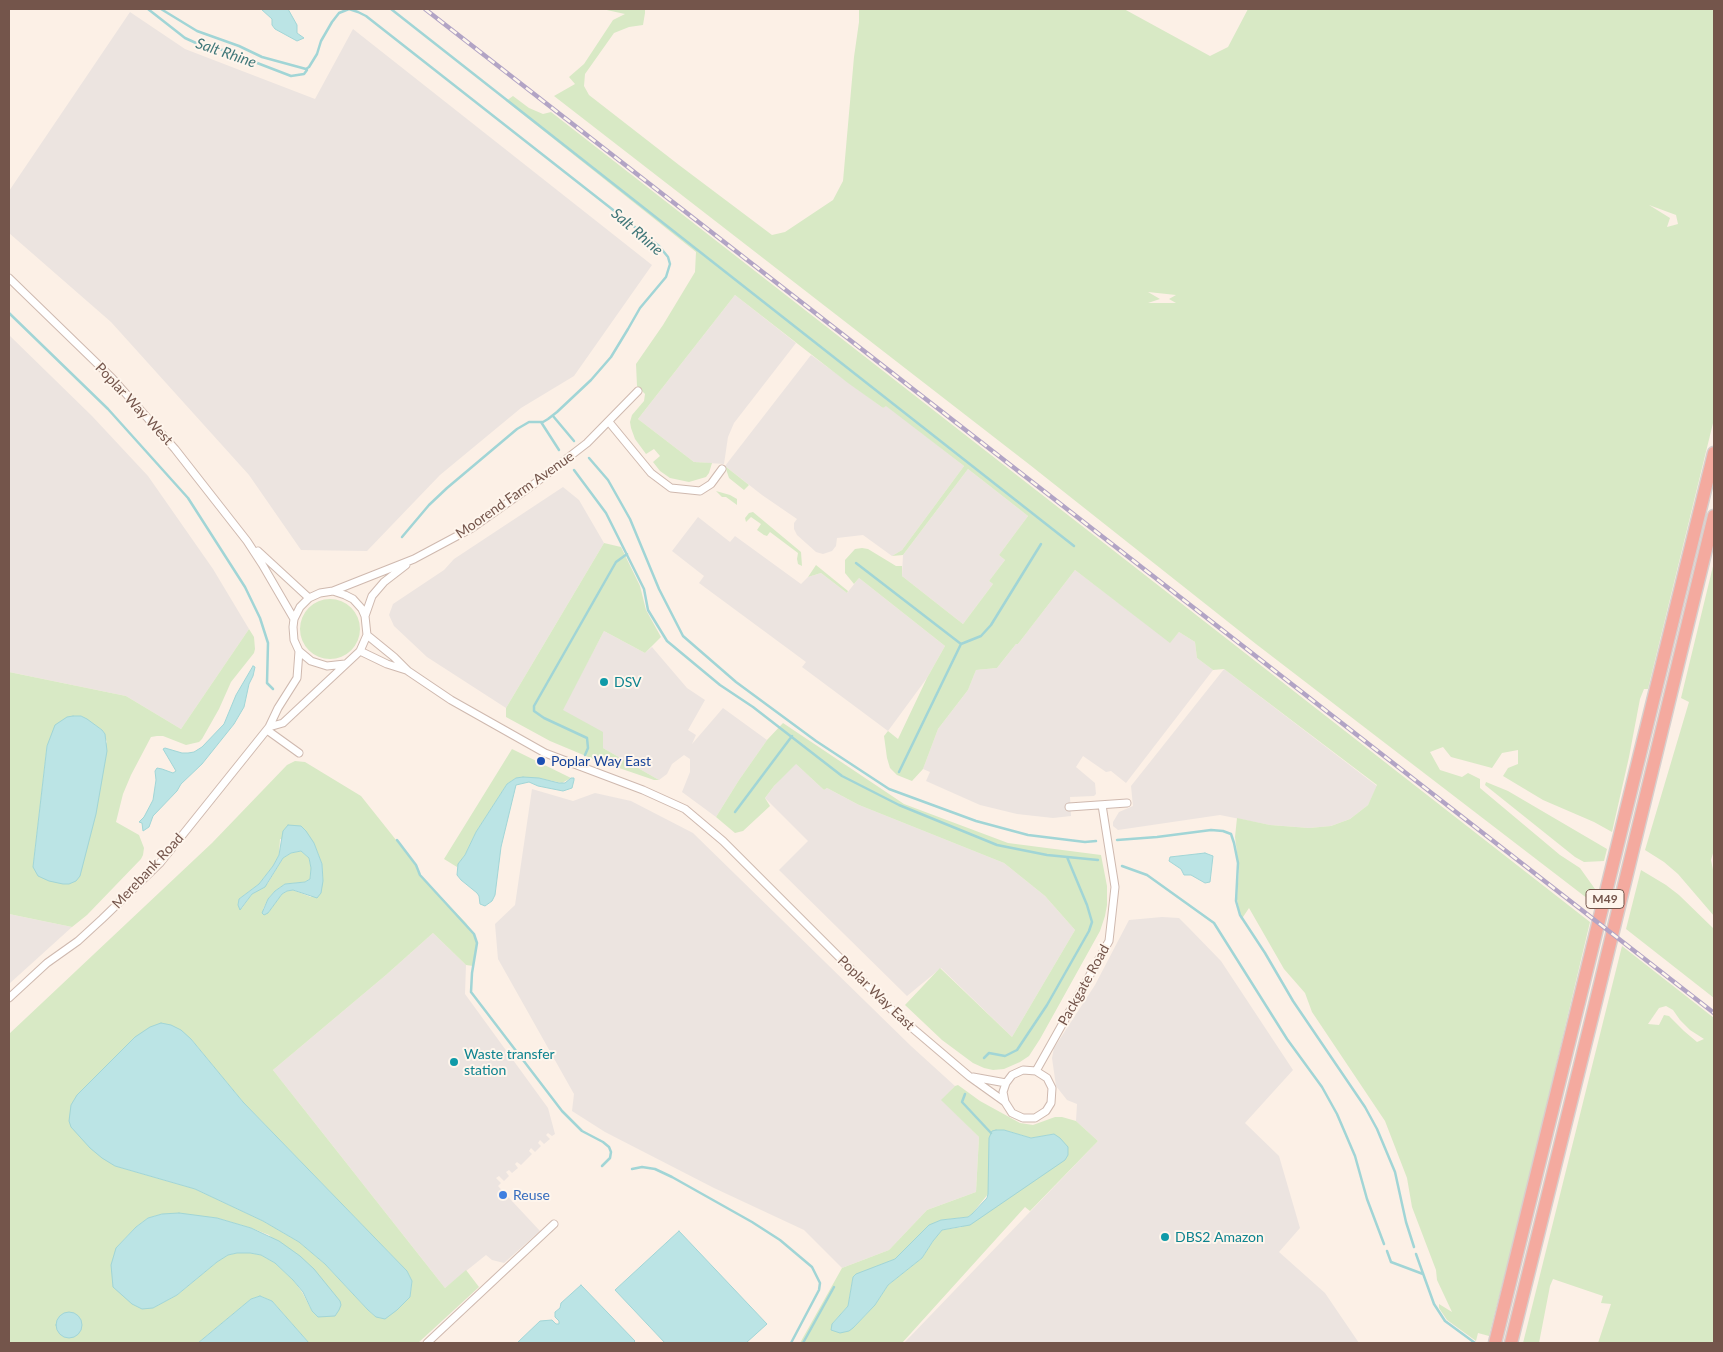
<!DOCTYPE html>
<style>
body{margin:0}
#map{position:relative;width:1723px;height:1352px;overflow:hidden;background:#fcf0e6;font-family:Lato,sans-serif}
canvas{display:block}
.frame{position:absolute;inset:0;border:10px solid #74554b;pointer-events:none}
</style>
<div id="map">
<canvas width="1723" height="1352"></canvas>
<div class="frame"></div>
</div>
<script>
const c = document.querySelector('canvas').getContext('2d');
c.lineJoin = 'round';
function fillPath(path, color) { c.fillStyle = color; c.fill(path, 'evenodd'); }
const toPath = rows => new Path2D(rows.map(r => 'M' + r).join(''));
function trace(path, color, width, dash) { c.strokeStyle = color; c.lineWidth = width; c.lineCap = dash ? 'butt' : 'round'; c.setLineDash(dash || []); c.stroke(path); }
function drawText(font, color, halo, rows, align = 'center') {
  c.font = font + ' Lato,sans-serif'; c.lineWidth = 4; c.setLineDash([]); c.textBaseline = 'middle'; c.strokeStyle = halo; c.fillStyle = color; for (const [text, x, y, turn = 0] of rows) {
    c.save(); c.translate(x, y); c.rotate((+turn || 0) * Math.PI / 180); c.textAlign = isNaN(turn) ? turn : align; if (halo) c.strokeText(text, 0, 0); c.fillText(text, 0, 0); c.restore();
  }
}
fillPath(toPath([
 [130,12,185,49,315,99,353,29,652,265,574,376,521,408,440,475,367,551,301,550,249,475,111,322,9,233,9,191],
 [735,295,796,343,734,423,728,437,724,464,694,462,638,419],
 [9,335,92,416,148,476,213,569,249,629,181,729,126,696,9,672],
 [811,355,883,408,886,405,964,466,902,550,892,556,863,535,837,538,836,546,832,551,823,554,816,552,797,535,794,529,794,523,797,519,762,495,725,466],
 [968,469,1028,516,999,555,1005,560,989,581,993,584,963,624,902,576,903,555],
 [563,487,579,500,604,543,506,708,427,657,394,626,389,615,393,604,444,570,454,559],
 [698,517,730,542,735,536,801,584,808,577,821,573,847,593,859,578,945,646,927,678,888,731,802,667,806,662,699,583,704,576,672,551],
 [1075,570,1170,642,1179,632,1195,642,1197,658,1213,670,1126,783,1111,771,1106,772,1083,756,1076,767,1095,783,1096,794,1094,796,1070,797,1071,816,1053,818,1017,814,980,805,926,781,930,772,923,769,938,729,968,690,976,670,997,668,1016,644,1018,644],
 [604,631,645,653,652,647,687,688,705,700,688,730,696,735,692,744,723,708,767,740,739,780,716,817,682,792,690,772,690,759,684,755,672,764,667,774,659,780,603,748,562,710],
 [1224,669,1377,786,1368,805,1350,819,1331,826,1309,828,1270,825,1220,815,1118,830,1113,826,1113,822,1119,812,1133,806,1131,786],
 [795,763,824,790,827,788,859,805,1004,863,1045,896,1075,930,1012,1037,941,968,907,996,779,870,808,841,765,798,774,786],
 [532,789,573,801,595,793,631,801,693,833,911,1046,955,1086,942,1100,979,1137,976,1192,927,1210,889,1250,842,1268,804,1230,714,1188,605,1132,572,1111,574,1094,498,959,495,924,515,905],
 [9,914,72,927,9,984],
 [1162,917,1179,918,1188,927,1221,961,1293,1070,1245,1123,1279,1156,1300,1228,1279,1252,1325,1293,1359,1343,904,1343,1098,1141,1076,1121,1077,1104,1067,1100,1056,1086,1052,1058,1054,1048,1095,985,1129,920],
 [433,933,466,965,465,994,548,1108,555,1134,552,1136,548,1133,546,1135,550,1139,544,1144,540,1140,538,1143,541,1146,535,1152,531,1148,529,1151,532,1154,521,1165,517,1162,515,1164,518,1168,512,1173,509,1170,506,1172,509,1176,504,1181,499,1176,496,1178,501,1183,498,1186,540,1231,504,1263,492,1260,486,1255,445,1288,273,1070,386,975]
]), '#ece4e0');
fillPath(toPath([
 [602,9,645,9,645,13,643,25,629,27,614,33,585,74,584,86,589,95,679,165,772,235,785,232,833,200,843,181,854,57,859,22,859,9,1124,9,1210,56,1228,47,1248,9,1714,9,1714,419,1648,689,1644,689,1640,699,1629,757,1612,832,1594,822,1543,800,1503,776,1508,768,1518,764,1518,750,1502,753,1492,768,1451,757,1443,747,1430,752,1440,770,1462,777,1468,773,1480,779,1480,788,1560,855,1580,868,1595,889,1592,902,1256,644,1030,465,554,96,575,84,569,77,584,64,613,20,625,14],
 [1649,205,1676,215,1678,224,1667,227,1670,218],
 [1148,292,1176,295,1169,299,1176,303,1148,303,1160,299],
 [513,96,529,108,543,114,551,112,1590,922,1530,1175,1489,1336,1478,1333,1476,1341,1447,1320,1439,1308,1439,1304,1452,1312,1437,1280,1436,1270,1412,1207,1407,1178,1385,1121,1312,1012,1305,993,1284,969,1249,908,1241,920,1237,899,1239,869,1235,837,1237,818,1270,825,1309,828,1331,826,1350,819,1368,805,1377,785,1224,669,1213,670,1197,658,1195,642,1179,632,1170,643,1075,570,1018,644,1016,644,997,668,976,670,968,690,938,729,923,769,912,781,897,775,890,768,887,758,884,736,888,731,898,739,927,678,945,646,859,578,854,584,845,573,845,560,855,549,862,548,868,549,896,566,902,566,902,576,963,624,993,584,989,581,1005,560,999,555,1028,516,968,469,903,555,892,556,902,550,964,466,886,406,883,408,848,383,735,295,638,419,694,462,712,463,709,473,706,477,689,482,670,478,660,471,653,462,660,456,654,449,646,454,635,439,631,428,630,422,632,415,644,401,645,394,637,386,636,364,663,325,695,272,696,252,506,101],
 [725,466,749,485,744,490,729,478],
 [716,491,730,495,737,499,737,505,726,497,722,497],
 [753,512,801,552,802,566,798,564,797,559,798,553,770,532,767,536,764,535,757,530,761,524,751,517,746,522,745,518,749,513],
 [604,543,621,547,640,586,646,610,661,637,645,653,604,631,563,710,603,732,603,748,659,780,654,780,593,759,550,741,506,717,506,708],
 [1714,562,1714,850,1711,860,1714,875,1714,916,1678,874,1664,862,1645,850,1689,702,1681,698],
 [816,565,848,591,847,593,821,573,808,577],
 '300 629a30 30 0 1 1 60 0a30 30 0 1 1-60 0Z',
 [249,629,254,637,255,649,254,653,231,682,219,709,202,739,199,742,186,745,163,736,157,736,151,737,131,775,123,794,116,822,139,835,144,848,143,855,141,859,87,915,72,927,9,914,9,672,126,696,181,729],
 [81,716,102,730,107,742,33,867,47,746],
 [783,723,904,804,1008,843,1101,855,1107,886,1107,905,1105,916,1100,931,1040,1039,1029,1056,1020,1062,1004,1069,993,1070,984,1068,973,1063,942,1040,905,1005,940,968,1012,1037,1075,930,1045,896,1004,863,859,805,827,788,824,790,796,764,774,786,765,798,770,806,743,831,735,833,716,817,739,780,767,740],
 [512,749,571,778,562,783,539,778,516,778,507,784,476,832,465,855,457,867,444,859],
 [295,761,305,762,361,796,416,865,420,875,466,923,474,934,477,943,473,966,466,965,433,933,386,975,273,1070,445,1288,466,1270,479,1287,418,1343,309,1343,272,1301,260,1296,251,1299,198,1343,9,1343,9,1034,212,843,287,765],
 [280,839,314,843,322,864,323,881,311,897,293,890,287,891,282,894,268,913,263,909,268,899,275,891,285,884,305,882,310,879,311,868,309,858,301,851,291,853,283,858,268,883,262,888,252,894,242,908,238,905,239,899,259,884,273,866,279,855],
 [135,1037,191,1039,243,1102,407,1271,412,1281,410,1297,397,1310,376,1317,368,1310,325,1264,299,1242,263,1221,195,1189,115,1166,77,1095],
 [162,1214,217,1218,251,1228,269,1235,335,1316,318,1316,312,1311,302,1292,293,1280,275,1263,261,1255,250,1253,237,1253,228,1255,217,1262,177,1295,153,1308,116,1248,136,1227,148,1218],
 [1486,782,1508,791,1607,849,1604,861,1584,862,1575,857,1485,785],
 [1641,870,1666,885,1679,895,1714,929,1714,998,1626,929],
 [1622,946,1714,1018,1714,1343,1598,1343,1611,1304,1601,1303,1603,1296,1553,1279,1550,1286,1539,1343,1523,1343],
 [1666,1006,1673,1010,1680,1020,1690,1030,1704,1039,1697,1042,1684,1031,1669,1016,1664,1015,1659,1025,1648,1024,1659,1008],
 [958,1085,980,1101,1020,1123,1033,1125,1055,1117,1062,1117,1076,1121,1098,1141,1030,1211,1025,1207,902,1343,800,1343,842,1268,889,1250,927,1210,976,1192,979,1137,941,1100,955,1086],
 [1004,1130,1031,1138,1054,1134,962,1227,942,1230,937,1235,922,1258,888,1285,875,1305,853,1328,832,1324,848,1306,853,1277,895,1259,941,1220,968,1217,972,1214,988,1194]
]), '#d8e9c5');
const water = toPath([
 [261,9,288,9,297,25,297,33,304,38,297,41,275,29,272,25,272,19,261,9],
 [253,666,255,667,253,676,249,684,244,707,234,724,202,764,181,784,177,791,153,816,149,827,143,831,142,823,139,822,144,817,153,800,156,780,155,771,157,768,162,769,173,773,176,771,163,749,165,748,182,753,188,753,194,752,202,747,224,724,236,695,253,666],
 [73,716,81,716,87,719,102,730,105,734,107,751,96,814,80,876,76,881,69,884,63,884,49,881,38,876,33,867,47,746,55,725,67,717,73,716],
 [523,777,539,778,559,783,565,783,571,778,574,778,574,780,572,788,563,791,538,786,529,782,516,785,501,847,495,895,492,901,485,906,480,904,479,896,477,893,461,880,457,875,458,864,465,855,476,832,507,784,516,778,523,777],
 [288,825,301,826,306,831,314,843,322,864,323,881,321,893,317,898,293,890,287,891,282,894,268,913,264,915,262,913,268,899,275,891,285,884,305,882,310,879,311,868,309,858,301,851,291,853,283,858,265,887,252,894,240,910,238,905,239,899,259,884,273,866,279,855,283,831,288,825],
 [1205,853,1213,856,1210,882,1205,883,1191,875,1184,875,1181,869,1169,861,1170,857,1205,853],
 [161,1023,171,1025,181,1030,191,1039,243,1102,407,1271,412,1281,410,1297,397,1310,385,1319,376,1317,368,1310,325,1264,299,1242,263,1221,195,1189,115,1166,102,1158,90,1148,71,1127,69,1121,71,1105,77,1095,135,1037,150,1027,161,1023],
 [996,1130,1004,1130,1031,1138,1054,1134,1060,1138,1068,1147,1068,1155,1065,1160,970,1225,942,1230,933,1241,922,1258,888,1285,875,1305,853,1328,849,1331,840,1333,831,1330,832,1324,848,1306,853,1277,856,1274,895,1259,929,1225,941,1220,968,1217,972,1214,987,1198,988,1194,989,1138,992,1131,996,1130],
 [179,1213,217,1218,251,1228,279,1241,300,1256,314,1269,340,1301,341,1305,339,1310,335,1316,318,1317,312,1311,303,1292,293,1280,275,1263,261,1255,250,1253,237,1253,228,1255,217,1262,177,1295,153,1308,142,1309,132,1304,113,1287,111,1265,116,1248,136,1227,148,1218,162,1214,179,1213],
 [679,1231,767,1324,746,1343,665,1343,615,1290,679,1231],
 [581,1285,635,1341,633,1343,517,1343,540,1321,552,1320,556,1324,559,1324,559,1321,555,1317,555,1312,560,1308,561,1303,581,1285],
 [260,1296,272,1301,309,1343,198,1343,251,1299,260,1296],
 '56 1325a13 13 0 1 1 26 0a13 13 0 1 1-26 0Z'
]);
fillPath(water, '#bbe4e5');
trace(water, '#a1d5d6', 1);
trace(toPath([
 [148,9,185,38,196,43,226,51,291,76,304,74,307,70],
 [161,9,197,31,239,46,262,57,306,69,309,67,317,54,321,41,332,22,339,13,349,9,358,12,366,16,659,246,668,257,670,264,666,277,640,308,628,329,611,357,591,380,557,412,548,419,543,422,529,422,517,429,447,488,429,505,402,537],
 [391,9,1074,546],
 [9,313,108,409,188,498,245,587,260,618,268,643,267,683,273,689],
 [553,416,574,441],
 [541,422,559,450],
 [589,458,608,480,630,519,659,589,683,636,736,682,816,741,889,789,976,821,1028,835,1085,842,1096,841],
 [574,470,606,513,644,589,648,610,667,641,720,685,753,707,842,776,899,805,997,845,1047,855,1098,860],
 [856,563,961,644],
 [585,755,588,748,587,738,544,718,534,711,534,706,616,562,627,554],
 [899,772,961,644,981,636,991,625,1041,544],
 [735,812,792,736],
 [397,840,416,865,420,875,474,934,477,943,472,973,471,992,562,1111,582,1131,603,1142,609,1147,611,1152,610,1158,602,1166],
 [1117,840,1157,837,1211,830,1223,831,1231,834,1234,843,1238,863,1236,901,1240,915,1265,953,1293,1001,1365,1107,1377,1129,1395,1172,1406,1222,1414,1247],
 [1122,866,1147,875,1214,923,1287,1039,1322,1087,1337,1114,1355,1156,1367,1199,1384,1244],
 [984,1058,989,1053,1005,1056,1017,1050,1047,1005,1089,931,1092,922,1087,905,1067,857],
 [965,1094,962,1102,991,1133],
 [632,1169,642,1167,655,1169,672,1177,752,1222,780,1240,812,1267,820,1283,819,1290,791,1343],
 [1387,1251,1391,1262,1423,1274],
 [1416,1254,1434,1304,1445,1321,1475,1343],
 [803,1343,834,1287]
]), '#a1d5d6', 2.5);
const street = toPath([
 [9,278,112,378,175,449,247,541,262,564,294,619],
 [609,422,651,473,671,488,700,491,711,484,722,469],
 [258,551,309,598],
 [333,591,414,559,472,528,534,484,587,443,638,391],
 [365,616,372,596,384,582,406,565],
 [367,635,394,657,408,671,451,700,545,753,643,790,685,809,723,841,897,1015,970,1077,1005,1102,1012,1113,1023,1118,1035,1118,1046,1111,1051,1103,1052,1088,1047,1078,1036,1071,1023,1070,1012,1075,1006,1083,1003,1092,1005,1102],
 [360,651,387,664,406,670],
 [269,727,283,723,360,651,367,635,365,616,362,609,353,599,345,595,333,591,320,593,309,598,300,607,294,619,293,627,294,640,299,651,311,661,327,666,345,664],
 [267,730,299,753],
 [1069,807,1127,803],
 [9,998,47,963,78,941,102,919,160,863,269,727,278,708,297,678,299,651],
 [1036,1071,1109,941,1115,887,1102,805],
 [973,1077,1006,1083],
 [427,1343,554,1224]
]);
const highway = toPath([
 [1495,1343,1714,453],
 [1511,1343,1595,1005,1714,516]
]);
trace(street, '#cfb9af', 9);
trace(highway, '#d8cfcd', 15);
trace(street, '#fff', 7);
trace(highway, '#f4aa9f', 12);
const rail = toPath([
 [425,9,1714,1013]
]);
trace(rail, '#b2a4c5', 4.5);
trace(rail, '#fef5ec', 2.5, [8]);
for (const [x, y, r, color] of [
 [604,682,5,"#0f9aa8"],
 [541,761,5,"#1a4fb4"],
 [454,1062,5,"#0f9aa8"],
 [503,1195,5,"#3f7fe0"],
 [1165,1237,5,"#0f9aa8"]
]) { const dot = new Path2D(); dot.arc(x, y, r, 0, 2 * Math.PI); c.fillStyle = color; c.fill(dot); trace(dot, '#fef5ec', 2); }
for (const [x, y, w] of [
 [1605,899,38]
]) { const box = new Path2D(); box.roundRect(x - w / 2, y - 9.5, w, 19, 4); c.fillStyle = '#fef5ec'; c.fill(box); trace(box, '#74554b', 1); }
drawText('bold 12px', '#74554b', null, [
 ["M49",1605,899]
]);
drawText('14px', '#74554b', '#fef5ec', [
 ["Poplar Way West",134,404,47],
 ["Moorend Farm Avenue",515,495,-35],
 ["Merebank Road",148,871,-47],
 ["Packgate Road",1084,985,-61],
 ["Poplar Way East",876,993,44]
]);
drawText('14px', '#0d838f', '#fef5ec', [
 ["DSV",614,682],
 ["Waste transfer",464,1054],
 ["station",464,1070],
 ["DBS2 Amazon",1175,1237]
], 'left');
drawText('14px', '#164399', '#fef5ec', [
 ["Poplar Way East",551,761]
], 'left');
drawText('14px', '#366cbe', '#fef5ec', [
 ["Reuse",513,1195]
], 'left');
drawText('italic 15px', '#407779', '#fef5ec', [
 ["Salt Rhine",226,53,19],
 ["Salt Rhine",637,232,41]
]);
</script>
